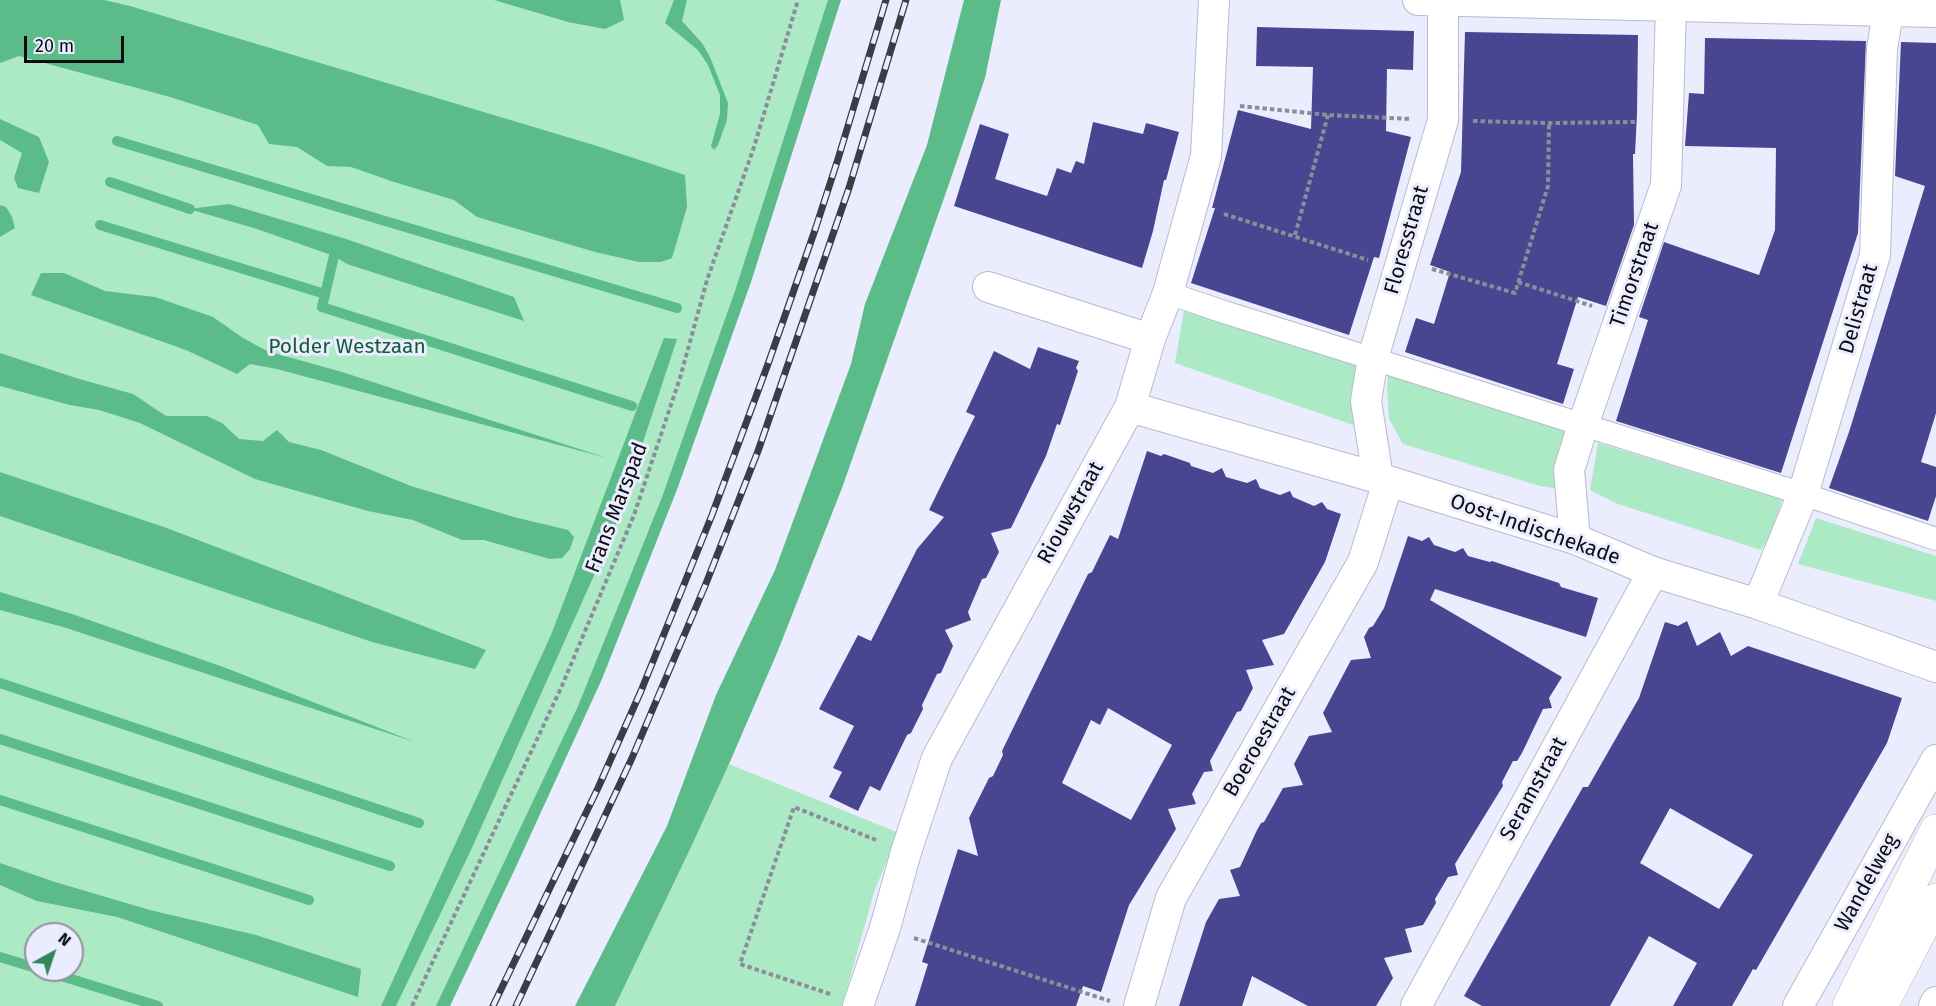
<!DOCTYPE html>
<style>
body{margin:0}
#map{position:relative;width:1936px;height:1006px;overflow:hidden;background:#ebecfe;font-family:"Fira Sans",sans-serif}
canvas{display:block}
.north{position:absolute;left:24px;top:922px;width:60px;height:60px;box-sizing:border-box;background:#ebecfe;border:2px solid #9192a0;border-radius:50%;rotate:40deg;font-size:16px;font-weight:700;line-height:24px;text-align:center;color:#0b0b12}
.north::after{content:'';display:block;margin:auto;width:21px;height:27px;background:#30875c;clip-path:polygon(50% 0,100% 100%,50% 72%,0 100%)}
.scale{position:absolute;left:24px;top:36px;width:100px;height:27px;box-sizing:border-box;border:3px solid #0b0b12;border-top:0;padding-left:8px;font-size:18px;line-height:21px;white-space:nowrap;color:#0b0b12;-webkit-text-stroke:4px #ebecfe;paint-order:stroke}
</style>
<div id="map">
<canvas width="1936" height="1006"></canvas>
<div class="north">N</div>
<div class="scale">20 m</div>
</div>
<script>
const c = document.querySelector('canvas').getContext('2d');
c.lineJoin = 'round';
function fillPath(path, color) { c.fillStyle = color; c.fill(path, 'evenodd'); }
const toPath = rows => new Path2D(rows.map(r => 'M' + r).join(''));
function trace(path, color, width, dash) { c.strokeStyle = color; c.lineWidth = width; c.lineCap = dash ? 'butt' : 'round'; c.setLineDash(dash || []); c.stroke(path); }
function drawText(font, color, halo, rows, align = 'center') {
  c.font = font + ' "Fira Sans",sans-serif'; c.lineWidth = 6; c.setLineDash([]); c.textBaseline = 'middle'; c.strokeStyle = halo; c.fillStyle = color; for (const [text, x, y, turn = 0] of rows) {
    c.save(); c.translate(x, y); c.rotate((+turn || 0) * Math.PI / 180); c.textAlign = isNaN(turn) ? turn : align; if (halo) c.strokeText(text, 0, 0); c.fillText(text, 0, 0); c.restore();
  }
}
fillPath(toPath([
 [0,0,829,0,776,182,662,497,578,706,438,1006,0,1006],
 [36,934,72,934,72,970,36,970],
 [1184,310,1362,362,1359,427,1175,363],
 [1388,375,1570,431,1560,489,1540,486,1403,444,1389,419,1387,388],
 [1598,443,1782,500,1771,534,1761,550,1618,504,1590,490],
 [1816,518,1936,556,1936,601,1798,564],
 [729,764,899,833,875,889,842,1006,615,1006,692,845]
]), '#ace9c5');
fillPath(toPath([
 [0,0,104,0,130,6,597,146,685,175,687,207,672,258,661,262,639,262,595,252,477,217,454,200,394,182,351,167,327,166,297,147,269,144,258,125,170,97,19,56,0,63],
 [494,0,620,0,624,20,605,29,568,22],
 [674,0,687,0,682,21,702,43,710,57,728,103,727,120,718,145,714,150,711,146,720,114,720,95,708,65,698,50,665,23],
 [828,0,841,0,751,282,678,487,602,679,514,871,450,1006,436,1006,578,706,662,497,735,291],
 [964,0,1001,0,985,78,950,181,842,488,777,653,729,764,692,845,615,1006,575,1006,667,826,716,695,775,570,851,364,865,304,927,145],
 [0,119,39,137,49,162,39,193,18,188,14,178,22,153,0,140],
 [229,204,346,239,514,297,524,321,347,264,334,256,257,229,189,209],
 [0,205,6,207,12,217,15,228,0,237],
 [41,273,64,273,105,291,155,297,213,317,243,338,267,351,342,372,607,458,277,369,250,364,237,374,186,350,31,295],
 [664,338,677,339,613,533,471,850,396,1006,381,1006,551,635],
 [0,353,76,378,133,394,166,416,207,416,222,423,239,439,263,441,277,430,289,442,321,450,411,486,514,517,568,530,574,537,570,549,562,558,550,559,484,540,462,540,413,520,368,511,255,479,140,423,99,410,70,405,0,386],
 [0,472,164,527,486,650,475,669,372,642,0,516],
 [0,592,72,614,226,668,415,742,63,627,0,610],
 [0,863,55,882,150,910,256,935,361,969,358,997,117,917,37,901,0,885]
]), '#5cbc89');
trace(toPath([
 [117,141,677,308],
 [110,182,190,209],
 [100,225,325,294],
 [334,256,322,307,632,406],
 [0,683,419,823],
 [0,739,390,866],
 [0,800,309,900],
 [0,957,36,968],
 [42,970,158,1006]
]), '#5cbc89', 10);
fillPath(toPath([
 [1257,27,1414,31,1413,70,1387,69,1386,131,1411,137,1379,258,1374,257,1349,335,1191,283,1215,208,1212,208,1238,110,1311,129,1313,67,1256,66],
 [1465,32,1638,35,1637,114,1635,154,1633,154,1634,225,1606,306,1578,297,1557,364,1574,369,1563,404,1405,352,1416,318,1434,324,1450,272,1430,265,1461,172],
 [1705,38,1866,41,1858,233,1781,473,1616,421,1648,320,1639,317,1664,242,1759,275,1775,230,1776,148,1685,146,1689,93,1704,94],
 [1901,42,1936,43,1936,413,1921,462,1936,467,1936,496,1928,521,1829,488,1849,432,1925,186,1895,176],
 [1093,122,1143,134,1146,123,1179,132,1166,180,1164,180,1153,231,1142,268,954,206,980,124,1009,134,995,179,1047,196,1057,168,1071,173,1076,161,1084,164],
 [1038,347,1079,361,1076,368,1078,371,1060,425,1057,424,1046,456,1011,528,991,533,999,552,986,578,982,579,968,612,971,620,945,630,953,646,941,673,937,674,922,705,923,709,911,733,907,735,880,791,870,786,858,811,829,797,842,772,833,768,854,726,819,709,858,635,871,641,917,549,944,517,929,510,975,416,966,412,994,351,1030,369],
 [1147,451,1161,456,1164,454,1190,463,1191,466,1213,473,1222,468,1226,477,1247,483,1256,479,1260,488,1280,495,1290,491,1293,497,1314,506,1322,502,1327,509,1341,514,1325,562,1284,634,1262,640,1274,665,1246,670,1253,688,1241,711,1237,712,1210,761,1213,771,1204,772,1192,794,1196,804,1168,809,1176,829,1129,905,1101,992,1083,986,1076,1006,915,1006,928,964,922,962,958,849,978,856,969,818,989,778,993,776,1003,755,1002,751,1088,574,1092,572,1110,535,1118,539],
 [1108,708,1172,745,1131,820,1062,783,1091,720,1100,725],
 [1408,536,1422,541,1429,537,1434,545,1455,552,1463,548,1468,556,1490,562,1492,561,1559,583,1561,587,1598,598,1586,637,1435,589,1430,600,1562,677,1549,698,1552,708,1543,709,1522,753,1517,761,1513,761,1502,782,1503,786,1455,864,1458,875,1448,877,1435,899,1436,903,1423,925,1405,929,1412,952,1384,958,1393,978,1376,1006,1308,1006,1252,976,1242,1006,1179,1006,1206,922,1219,899,1240,896,1230,870,1240,867,1257,830,1261,823,1264,822,1283,788,1303,785,1294,764,1309,736,1332,732,1323,713,1351,660,1371,658,1364,637,1369,628,1373,626,1384,608],
 [1687,621,1697,646,1720,632,1731,656,1748,646,1902,698,1887,743,1756,970,1753,969,1732,1006,1673,1006,1697,963,1649,936,1610,1006,1482,1006,1464,996,1583,787,1588,787,1639,698,1665,622,1678,626],
 [1670,808,1753,855,1719,909,1640,863]
]), '#494691');
const pedestrian = toPath([
 [1168,293,1224,312,1803,494,1936,539]
]);
const minor = toPath([
 [1418,0,1936,12],
 [988,287,1150,339],
 [1130,407,1378,478,1575,539,1653,572,1758,604,1936,667],
 [1378,478,1366,401,1373,358,1443,120,1443,1],
 [1575,539,1569,470,1583,425,1666,185,1671,5],
 [1758,604,1803,494,1875,255,1882,49,1890,0],
 [858,1006,885,928,906,852,937,758,1130,407,1150,339,1168,293,1206,156,1214,0],
 [1139,1006,1171,898,1363,562,1388,482],
 [1416,1006,1653,572],
 [1798,1006,1936,760],
 [1934,1006,1936,1002]
]);
const primary = toPath([
 [1849,1006,1936,831],
 [1881,1006,1936,900]
]);
trace(pedestrian, '#b8bace', 24);
trace(minor, '#b8bace', 32);
trace(primary, '#b8bace', 34);
trace(toPath([
 [1240,106,1328,115,1412,119],
 [1473,121,1549,123,1637,122],
 [1224,214,1368,260],
 [1295,235,1328,115],
 [1432,269,1515,293,1548,186,1549,123],
 [1518,282,1592,306],
 [914,938,1110,1001],
 [830,994,740,964,794,807,876,840],
 [412,1006,561,688,634,515,680,378,707,280,754,147,798,0]
]), '#8c8d9a', 4, [4.5, 3]);
trace(pedestrian, '#fff', 22);
trace(minor, '#fff', 30);
trace(primary, '#fff', 33);
const rail = toPath([
 [493,1006,598,788,641,691,712,515,768,364,815,230,838,159,886,0],
 [516,1006,632,758,705,586,758,451,849,188,906,0]
]);
trace(rail, '#3b3c45', 7);
trace(rail, '#ebecfe', 4.5, [14]);
drawText('21px', '#0b0b12', '#ebecfe', [
 ["Floresstraat",1407,240,-74],
 ["Timorstraat",1635,275,-71],
 ["Delistraat",1859,309,-74],
 ["Frans Marspad",617,508,-69],
 ["Riouwstraat",1071,513,-61],
 ["Oost-Indischekade",1535,530,19],
 ["Boeroestraat",1260,742,-60],
 ["Seramstraat",1534,789,-61],
 ["Wandelweg",1867,883,-61]
]);
drawText('21px', '#135c3a', '#ebecfe', [
 ["Polder Westzaan",347,347]
]);
</script>
